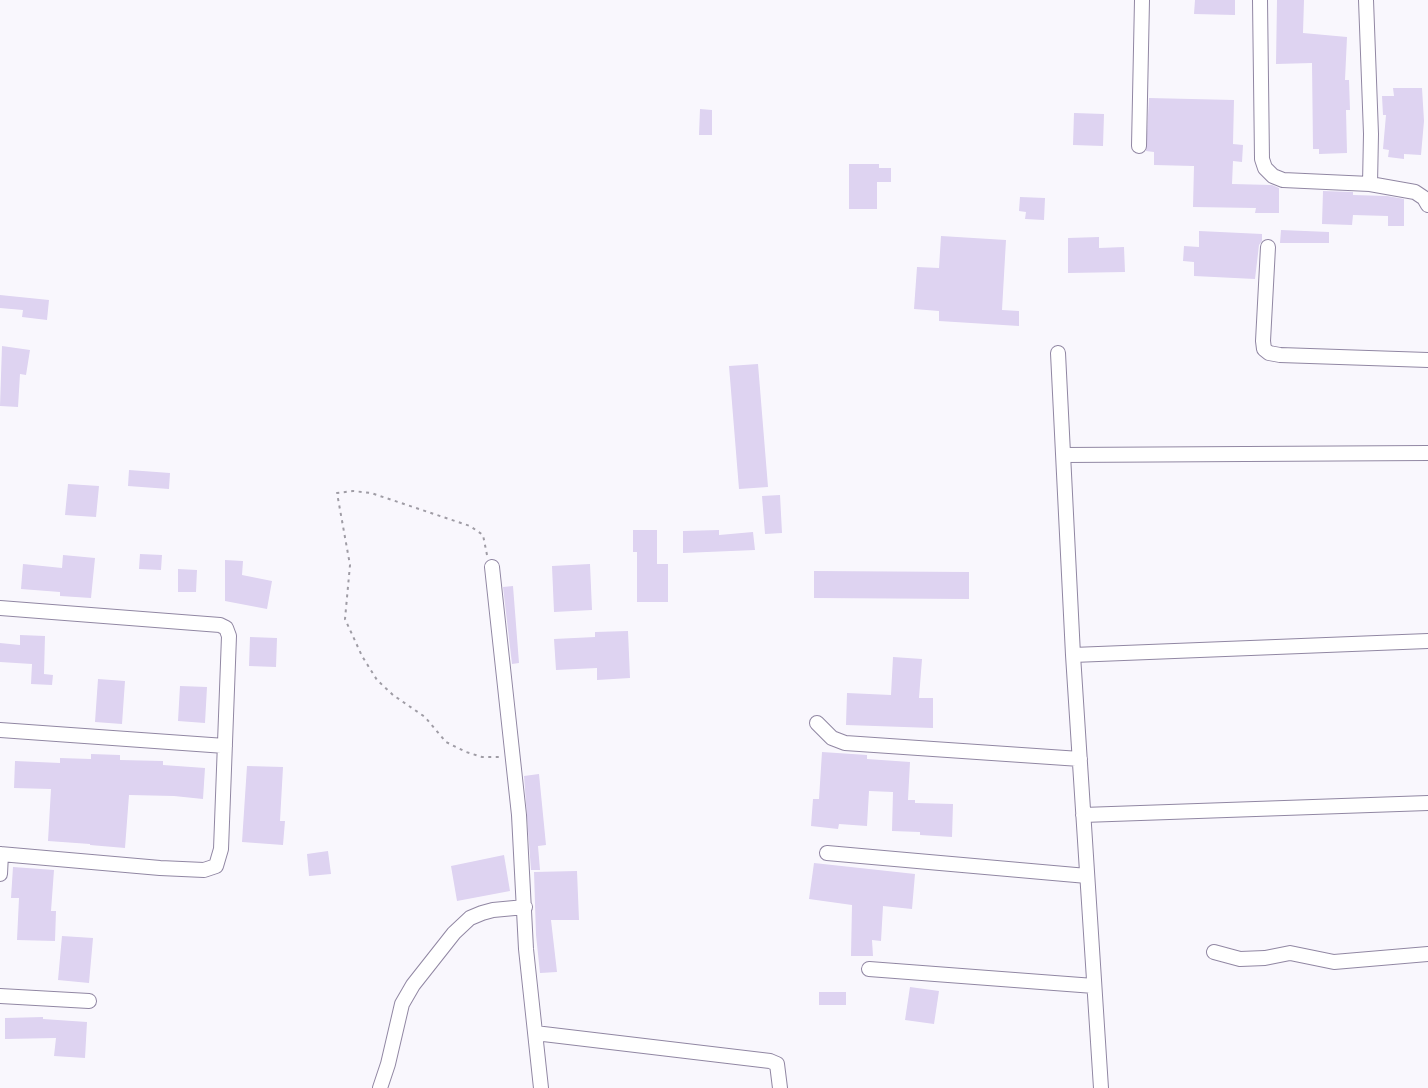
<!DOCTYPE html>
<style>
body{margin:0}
canvas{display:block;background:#f9f7fd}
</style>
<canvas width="1428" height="1088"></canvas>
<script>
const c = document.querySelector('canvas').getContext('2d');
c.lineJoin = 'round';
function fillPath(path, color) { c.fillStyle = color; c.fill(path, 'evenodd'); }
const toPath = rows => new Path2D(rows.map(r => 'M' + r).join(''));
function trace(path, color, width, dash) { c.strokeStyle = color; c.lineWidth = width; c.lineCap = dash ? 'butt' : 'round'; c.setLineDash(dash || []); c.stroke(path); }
fillPath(toPath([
 [1195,0,1235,0,1235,15,1194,14],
 [1277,0,1304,0,1303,33,1347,37,1345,80,1349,80,1350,110,1346,110,1347,153,1319,154,1319,149,1313,149,1312,63,1276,64],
 [1393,88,1422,88,1424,121,1421,155,1404,154,1404,159,1388,157,1389,150,1383,149,1386,115,1383,115,1382,96,1394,96],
 [1149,98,1234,100,1233,144,1243,145,1242,162,1233,161,1232,184,1272,185,1279,188,1279,213,1255,213,1256,208,1193,207,1194,166,1154,165,1154,152,1146,151],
 [700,109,712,110,712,135,699,135],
 [1074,113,1104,114,1103,146,1073,145],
 [849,164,879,164,879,168,891,168,891,182,877,182,877,209,849,209],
 [1323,191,1353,192,1353,195,1387,196,1404,199,1404,226,1388,226,1388,216,1353,215,1352,225,1322,224],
 [1020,197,1045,198,1044,220,1025,219,1026,212,1019,211],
 [1281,230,1329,232,1329,243,1280,243],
 [1199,231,1262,234,1262,241,1259,245,1255,279,1194,276,1194,262,1183,261,1184,246,1199,247],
 [941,236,1006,240,1002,310,1019,311,1019,326,939,321,939,311,914,309,917,267,939,268],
 [1099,237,1099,248,1124,247,1125,272,1068,273,1068,238],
 [0,295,49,300,47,320,22,317,23,310,0,308],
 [2,346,30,350,26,375,20,374,18,407,0,406],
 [758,364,768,487,739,489,729,366],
 [129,470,170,473,169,489,128,486],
 [68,484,99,486,96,517,65,515],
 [780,495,782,533,765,534,762,496],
 [633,530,657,530,657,564,668,564,668,602,637,602,637,552,633,552],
 [719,530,719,535,753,532,755,550,683,553,683,531],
 [140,554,162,555,161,570,139,569],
 [63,555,95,558,91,598,60,596,60,592,21,589,23,564,62,568],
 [225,560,243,561,242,575,272,581,267,609,225,601],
 [590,564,592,610,554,612,552,566],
 [178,569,197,570,196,592,178,592],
 [814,571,969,572,969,599,814,598],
 [513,586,519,663,512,664,503,587],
 [628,631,630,678,597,680,597,668,556,670,554,639,595,637,595,632],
 [20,635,45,636,44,674,53,675,52,685,31,684,32,664,0,662,0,643,20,645],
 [250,637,277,638,276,667,249,666],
 [893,657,922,659,919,698,933,698,933,728,846,725,847,693,891,695],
 [98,679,125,681,122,724,95,722],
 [180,686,207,687,205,723,178,721],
 [822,752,867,755,867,759,910,762,908,800,915,800,915,803,953,804,952,837,920,835,920,832,892,831,893,792,869,791,867,826,839,824,838,829,811,826,813,799,819,799],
 [91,754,120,755,120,760,163,761,163,765,205,768,203,799,174,796,129,795,125,848,90,845,90,844,48,841,51,789,14,788,15,761,60,763,60,758,91,759],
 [247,766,283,767,280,821,285,821,283,845,242,842],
 [539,774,546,845,538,846,540,870,531,870,524,776],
 [328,851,331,874,309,876,307,854],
 [504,855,510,891,457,901,451,866],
 [814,863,915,874,912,909,883,906,881,941,872,940,873,956,851,956,852,905,809,899],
 [13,867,54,870,51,911,56,911,55,941,17,940,19,898,11,898],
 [577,871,579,920,551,920,557,972,540,973,536,935,534,872],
 [62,936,93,938,89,983,58,980],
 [910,987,939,991,934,1024,905,1020],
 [819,992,846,992,846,1005,819,1005],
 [43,1017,43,1019,87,1022,85,1058,54,1056,56,1038,5,1039,5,1018]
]), '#ded3f1');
const street = toPath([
 [1260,0,1262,159,1265,168,1273,176,1283,180,1370,184],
 [1366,0,1371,134,1370,184,1415,192,1424,198,1428,205],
 [1139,146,1142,0],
 [1268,247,1263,341,1264,349,1269,353,1280,355,1428,360],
 [1058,353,1073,655,1101,1088],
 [1064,455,1428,453],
 [492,567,519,815,526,949,541,1088],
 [0,608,220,625,226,628,229,636,221,849,216,866,204,870,160,868,0,854],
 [1073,655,1428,641],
 [817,723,832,738,845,743,1080,759],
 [0,730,225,746],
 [1083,815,1428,803],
 [827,853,1087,876],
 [0,874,1,854],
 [1214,952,1240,959,1265,958,1290,953,1334,962,1428,954],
 [869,969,1094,986],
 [0,996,89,1001],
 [535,1033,770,1061,777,1064,780,1088],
 [380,1088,388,1064,402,1004,413,985,454,933,470,918,482,913,493,910,525,907]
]);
trace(street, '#9187a3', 16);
trace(toPath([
 [487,555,483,535,470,526,371,493,353,491,337,493,350,565,345,619,362,656,377,680,393,695,425,717,446,742,466,752,482,757,500,757]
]), '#9f9ca5', 2, [3, 4.5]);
trace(street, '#fff', 14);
</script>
